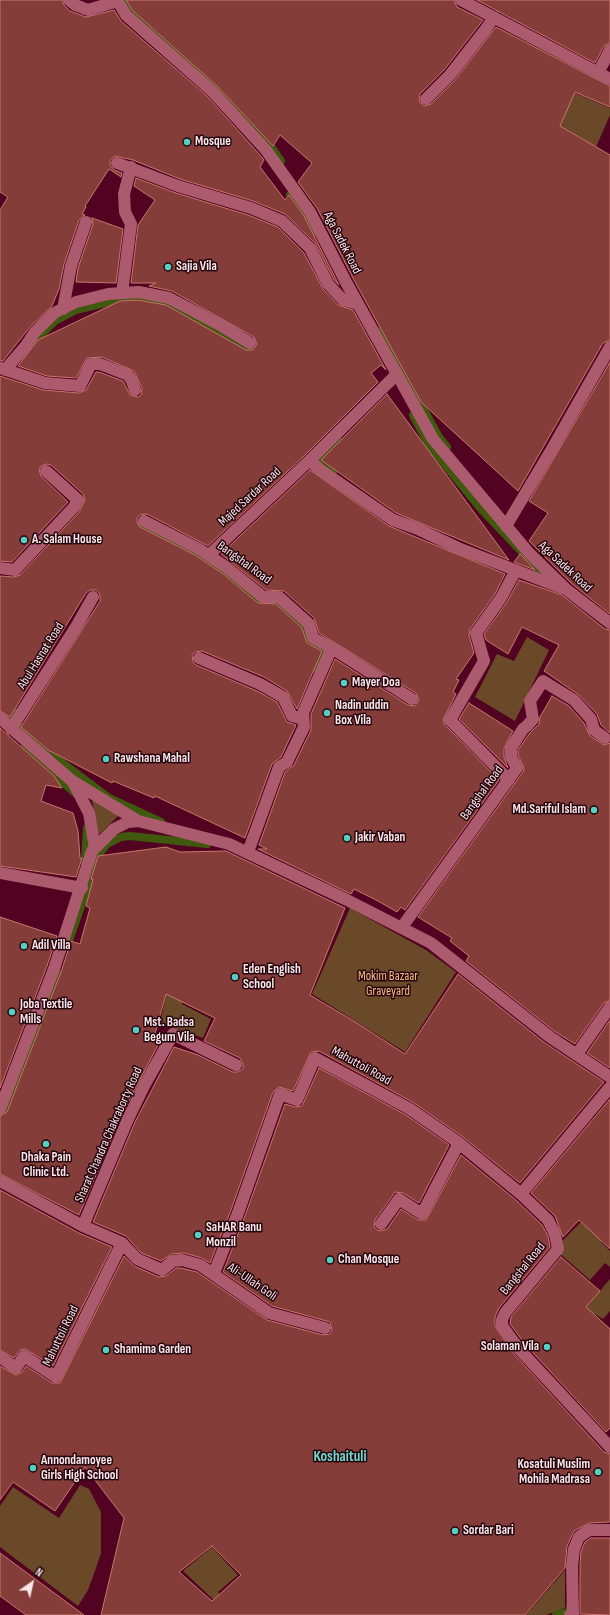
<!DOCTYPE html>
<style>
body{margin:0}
#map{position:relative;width:610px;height:1615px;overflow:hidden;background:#510321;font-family:"Sofia Sans Condensed",sans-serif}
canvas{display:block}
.north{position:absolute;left:12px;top:1563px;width:40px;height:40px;-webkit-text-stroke:3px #24050e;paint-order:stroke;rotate:34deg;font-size:11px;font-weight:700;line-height:16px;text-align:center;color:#fae7ea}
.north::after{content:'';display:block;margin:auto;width:14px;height:18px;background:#fae7ea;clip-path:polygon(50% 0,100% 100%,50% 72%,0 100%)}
</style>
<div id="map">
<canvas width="610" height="1615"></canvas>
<div class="north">N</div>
</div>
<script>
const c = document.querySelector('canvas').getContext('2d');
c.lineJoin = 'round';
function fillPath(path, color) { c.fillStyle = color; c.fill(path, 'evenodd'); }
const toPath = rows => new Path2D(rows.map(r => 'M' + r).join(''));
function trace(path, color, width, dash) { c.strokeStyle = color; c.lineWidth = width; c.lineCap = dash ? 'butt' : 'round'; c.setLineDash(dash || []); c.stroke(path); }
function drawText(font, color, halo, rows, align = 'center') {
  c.font = font + ' "Sofia Sans Condensed",sans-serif'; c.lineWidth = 3; c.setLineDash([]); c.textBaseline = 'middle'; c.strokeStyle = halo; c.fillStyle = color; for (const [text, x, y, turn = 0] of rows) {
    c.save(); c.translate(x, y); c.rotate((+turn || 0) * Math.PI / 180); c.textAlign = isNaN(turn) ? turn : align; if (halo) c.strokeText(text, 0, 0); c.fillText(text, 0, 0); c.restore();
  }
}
fillPath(toPath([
 [575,93,610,108,610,115,596,147,557,124,567,94,573,97],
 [527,637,549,650,515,721,475,697,497,654,514,661],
 [92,799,119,815,100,834,97,832],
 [350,908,426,950,456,972,405,1052,312,994],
 [167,991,184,996,182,1004,211,1019,203,1038,160,1023],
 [589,1214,608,1233,601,1242,610,1251,610,1267,605,1263,590,1280,559,1253,563,1240],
 [610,1279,610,1311,603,1319,595,1314,569,1342,572,1324],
 [80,1485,89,1489,101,1512,101,1553,96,1568,88,1590,78,1606,0,1547,0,1506,13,1487,59,1518],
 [212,1547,238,1575,218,1592,223,1598,218,1604,183,1571],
 [565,1570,565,1608,546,1615,526,1615]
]), '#694928');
trace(toPath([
 [124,0,132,12,219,88,270,145,281,161],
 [290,195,314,232],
 [380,331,439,437,447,447],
 [35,341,55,321,76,310,109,302,139,300,169,306,222,333,250,351],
 [413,415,429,445,481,509,540,571],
 [333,472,319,460,338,440],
 [140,526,195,555,222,573,259,602,275,602,306,630,309,644,321,651,321,657,316,669],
 [0,709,11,719,15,712],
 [18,726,48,752,109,798,161,822],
 [23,749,75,793],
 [85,862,87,828],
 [70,938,99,854,107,844,121,837,130,836,207,844],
 [0,1124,21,1076,58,974],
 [556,1615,571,1611,570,1607]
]), '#41580f', 8);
const building = toPath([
 [0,0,62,0,64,5,70,11,86,17,114,10,121,21,207,96,260,155,264,160,260,167,285,200,289,195,304,216,339,285,334,280,315,243,285,214,253,201,180,179,133,160,115,156,110,160,110,165,114,170,122,173,121,177,109,169,85,206,86,207,82,214,85,215,79,220,64,264,59,289,52,306,30,327,3,361,0,361,0,210,8,197,0,192,0,0],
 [126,0,454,0,457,7,483,20,444,70,420,94,419,101,424,106,431,104,455,80,496,27,610,86,610,107,575,92,560,126,610,155,610,340,603,343,518,491,421,402,354,280,317,208,298,182,312,163,280,135,273,146,217,86,132,10,126,0],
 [477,0,610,0,610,43,604,46,595,63,477,0],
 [136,178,176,193,248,215,278,227,304,253,323,289,338,305,353,310,386,370,381,365,371,373,378,382,305,455,208,546,147,514,140,515,137,518,137,522,140,527,195,555,222,573,258,603,276,604,302,628,307,643,322,651,297,709,287,691,264,677,202,651,195,652,192,655,193,662,196,665,257,691,277,702,287,722,296,725,281,757,272,764,245,838,155,796,154,798,113,781,112,783,48,750,21,727,100,601,100,594,96,590,90,590,86,593,10,717,0,711,0,576,14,577,20,575,79,512,85,500,83,494,51,465,47,464,41,466,39,470,41,476,68,502,12,562,0,561,0,376,43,390,79,393,86,390,96,372,99,372,123,381,130,395,138,397,141,395,142,388,134,371,102,357,87,358,76,378,47,376,18,366,38,340,120,301,138,300,166,305,246,350,253,350,257,344,254,337,172,291,149,286,156,283,131,283,138,225,155,200,134,186,136,178],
 [92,218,123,229,116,283,76,282,78,268,93,224,92,218],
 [610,362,610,614,572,584,529,541,548,513,529,501,610,362],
 [387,394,509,560,396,513,321,460,387,394],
 [310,470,389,526,505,574,495,594,470,629,469,635,474,653,456,679,459,680,453,692,456,694,443,720,445,725,499,780,405,910,401,907,397,912,378,901,354,889,351,894,258,849,267,849,259,845,285,772,294,765,311,730,311,714,335,659,408,705,415,706,419,700,416,693,319,633,314,618,284,591,266,590,221,554,310,470],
 [520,554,524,558,535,570,514,562,520,554],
 [519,580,562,595,605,629,610,630,610,733,601,725,597,714,579,695,544,671,559,645,522,627,508,654,486,640,484,634,507,602,519,580],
 [552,696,569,706,584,723,590,736,604,745,610,743,610,1000,604,1003,575,1044,554,1031,466,961,469,956,450,941,452,938,418,917,523,772,524,768,518,755,518,750,529,734,539,724,540,717,552,696],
 [469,703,513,731,504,748,504,757,508,768,459,719,469,703],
 [0,728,54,776,62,788,46,785,41,801,73,813,78,831,80,858,82,858,76,877,0,866,0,728],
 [166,847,180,852,226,851,345,908,310,995,357,1023,405,1054,458,974,545,1043,604,1082,520,1183,463,1137,414,1103,319,1051,311,1052,293,1091,279,1087,273,1092,231,1210,210,1263,202,1258,184,1253,172,1254,161,1261,141,1253,126,1236,93,1222,135,1122,174,1047,198,1055,233,1072,237,1072,243,1069,243,1064,240,1058,204,1041,215,1018,166,994,153,1041,159,1043,121,1116,79,1215,0,1174,0,1116,7,1112,61,972,71,941,80,944,90,908,86,906,93,879,91,879,98,856,166,847],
 [0,917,57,936,47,966,0,1088,0,917],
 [610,1020,610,1068,587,1053,610,1020],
 [319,1068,406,1115,449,1145,419,1203,403,1193,395,1192,375,1220,374,1227,377,1230,381,1231,387,1229,401,1209,418,1220,426,1220,461,1155,516,1200,542,1225,548,1236,550,1247,499,1308,495,1317,495,1326,514,1354,604,1452,610,1454,610,1522,589,1523,574,1531,567,1546,565,1568,525,1615,101,1615,124,1518,85,1467,55,1511,13,1482,0,1500,0,1366,16,1375,22,1372,26,1366,52,1383,60,1383,124,1256,134,1266,159,1277,166,1276,176,1268,181,1268,197,1272,267,1320,323,1335,330,1334,332,1330,330,1322,272,1306,223,1272,245,1216,285,1104,295,1107,302,1106,319,1068],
 [212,1546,241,1575,212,1601,179,1572,212,1546],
 [610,1099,610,1249,579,1220,563,1237,555,1216,531,1193,610,1099],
 [0,1190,79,1233,112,1247,53,1366,25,1349,20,1350,14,1358,0,1350,0,1190],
 [561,1257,600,1291,586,1307,610,1329,610,1428,606,1432,525,1344,510,1324,511,1317,561,1257],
 [591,1538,610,1538,610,1615,580,1614,580,1566,581,1551,585,1542,591,1538],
 [0,1553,84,1615,26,1615,0,1596,0,1553]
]);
fillPath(building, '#843d38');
trace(building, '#cb766e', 1);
trace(toPath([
 [69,0,75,5,88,10,118,1],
 [117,0,126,15,212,91,266,150,310,212,347,284,433,439,529,553,567,590,610,623],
 [461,0,610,79],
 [598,73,610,50],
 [426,99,450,75,486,29,494,17],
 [117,163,178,186,251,208,282,221,310,248,328,284,343,300,358,304],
 [122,293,131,224,125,212,124,194,131,167],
 [63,309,71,266,86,222],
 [0,368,45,383,80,386,91,364,100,364,128,375,132,381,135,390],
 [5,370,25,347,35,332,54,313,76,302,108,294,139,292,169,298,222,326,250,343],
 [397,374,310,460,319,469,393,520,418,529,458,548,562,588],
 [144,521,199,549,226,567,263,597,279,597,309,624,313,638,330,647,329,654,303,713,304,727,287,762,279,767,248,852],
 [506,526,552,449,610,347],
 [209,555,310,460],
 [0,568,15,570,74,507,78,500,46,471],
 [330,647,412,699],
 [199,658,260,684,283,697,292,716,303,719],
 [0,718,72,781,138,821,229,844,345,899,431,943,550,1037,610,1077],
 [11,729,76,627,93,597],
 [509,780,450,720,484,661,476,633,501,598,516,570],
 [95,848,114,829,128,822,138,821],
 [0,873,82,888],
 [402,927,517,768,511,757,511,748,523,729,527,726,533,719,530,701,543,681,574,700,591,719,594,730,605,738],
 [577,1054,610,1007],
 [0,1109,54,969,92,851,95,848,89,813,74,784],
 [0,1181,83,1226,122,1243,137,1259,162,1270,173,1261,182,1260,200,1265,269,1313,325,1328],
 [521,1194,610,1087],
 [381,1224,399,1199,422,1214,459,1143],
 [83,1226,128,1119,145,1084,173,1034,236,1065],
 [214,1273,238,1213,280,1094,297,1100,315,1058,410,1109,459,1143,521,1194,548,1220,555,1234,558,1249,505,1313,502,1320,502,1326,519,1349,610,1447],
 [0,1357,16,1368,24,1356,56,1377,122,1243],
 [570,1615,573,1614,572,1566,574,1549,579,1537,589,1530,610,1530]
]), '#ac5a6e', 12);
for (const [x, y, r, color] of [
 [187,142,4,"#57cec2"],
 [168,267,4,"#57cec2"],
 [24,540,4,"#57cec2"],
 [344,683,4,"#57cec2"],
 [327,713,4,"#57cec2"],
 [106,759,4,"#57cec2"],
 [594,810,4,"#57cec2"],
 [347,838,4,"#57cec2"],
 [24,946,4,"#57cec2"],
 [235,977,4,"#57cec2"],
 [12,1012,4,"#57cec2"],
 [136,1030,4,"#57cec2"],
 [46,1144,4,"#57cec2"],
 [198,1235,4,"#57cec2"],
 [330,1260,4,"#57cec2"],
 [547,1347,4,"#57cec2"],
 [106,1350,4,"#57cec2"],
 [33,1468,4,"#57cec2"],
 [598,1472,4,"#57cec2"],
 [455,1531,4,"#57cec2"]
]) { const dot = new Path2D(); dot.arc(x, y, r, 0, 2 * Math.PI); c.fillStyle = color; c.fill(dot); trace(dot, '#24050e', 1.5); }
drawText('bold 13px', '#fae7ea', '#24050e', [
 ["Mosque",195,142],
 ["Sajia Vila",176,267],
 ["A. Salam House",32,540],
 ["Mayer Doa",352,683],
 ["Nadin uddin",335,706],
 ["Box Vila",335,721],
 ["Rawshana Mahal",114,759],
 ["Md.Sariful Islam",586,810,"right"],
 ["Jakir Vaban",355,838],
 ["Adil Villa",32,946],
 ["Eden English",243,970],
 ["School",243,985],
 ["Joba Textile",20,1005],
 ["Mills",20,1020],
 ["Mst. Badsa",144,1023],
 ["Begum Vila",144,1038],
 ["Dhaka Pain",46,1158,"center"],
 ["Clinic Ltd.",46,1173,"center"],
 ["SaHAR Banu",206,1228],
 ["Monzil",206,1243],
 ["Chan Mosque",338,1260],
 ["Solaman Vila",539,1347,"right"],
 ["Shamima Garden",114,1350],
 ["Annondamoyee",41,1461],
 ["Girls High School",41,1476],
 ["Kosatuli Muslim",590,1465,"right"],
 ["Mohila Madrasa",590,1480,"right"],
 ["Sordar Bari",463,1531]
], 'left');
drawText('13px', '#fae7ea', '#24050e', [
 ["Aga Sadek Road",342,243,63],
 ["Majed Sardar Road",250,497,-43],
 ["Bangshal Road",244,563,36],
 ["Aga Sadek Road",565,567,43],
 ["Abul Hasnat Road",41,656,-58],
 ["Bangshal Road",482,793,-54],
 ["Mahuttoli Road",361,1066,29],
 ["Sharat Chandra Chakraborty Road",109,1135,-66],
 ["Bangshal Road",523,1269,-51],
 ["Ali-Ullah Goli",252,1282,34],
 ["Mahuttoli Road",61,1336,-64]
]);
drawText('13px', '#fcbf83', '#24050e', [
 ["Mokim Bazaar",388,977],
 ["Graveyard",388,992]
]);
drawText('bold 15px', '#6fd8cd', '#24050e', [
 ["Koshaituli",340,1457]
]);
</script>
